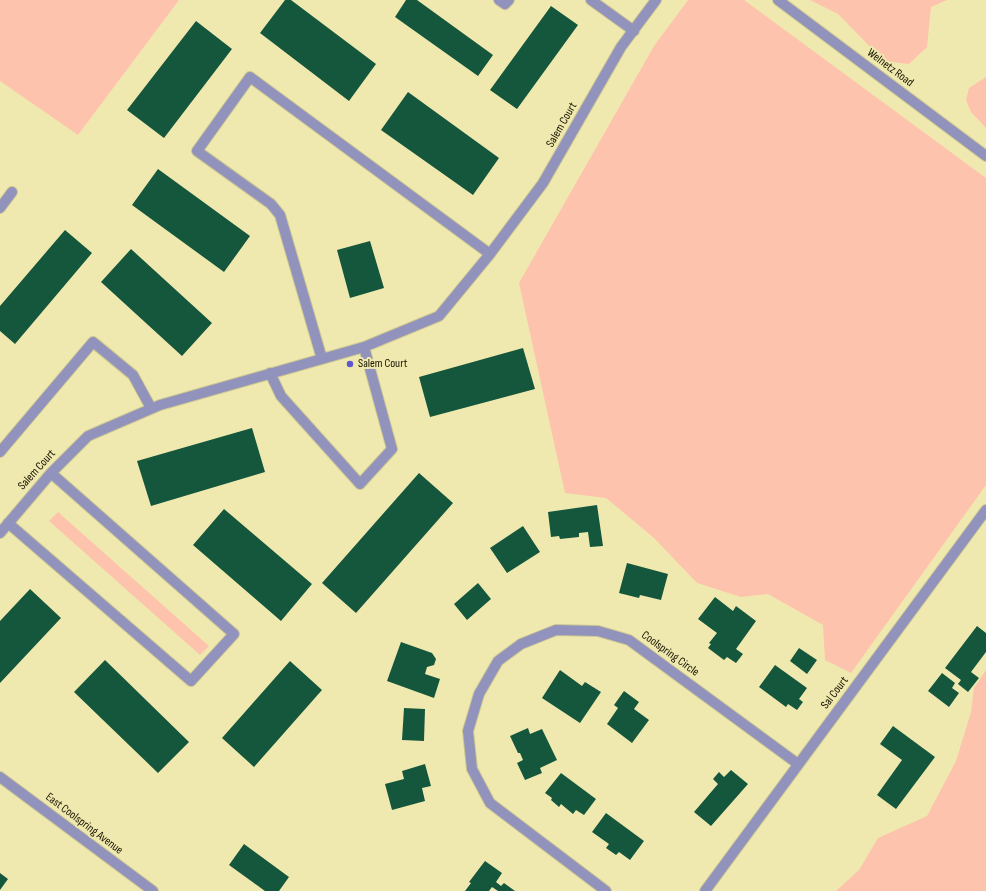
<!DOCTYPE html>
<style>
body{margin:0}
canvas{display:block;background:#f0e9af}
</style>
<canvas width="986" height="891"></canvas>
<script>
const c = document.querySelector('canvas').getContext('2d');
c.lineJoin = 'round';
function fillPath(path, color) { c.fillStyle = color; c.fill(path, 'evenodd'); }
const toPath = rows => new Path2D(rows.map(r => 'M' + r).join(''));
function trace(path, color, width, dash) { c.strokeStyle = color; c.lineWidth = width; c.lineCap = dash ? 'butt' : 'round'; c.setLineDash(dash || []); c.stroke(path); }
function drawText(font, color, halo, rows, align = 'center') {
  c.font = font + ' "Sofia Sans Condensed",sans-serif'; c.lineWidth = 4; c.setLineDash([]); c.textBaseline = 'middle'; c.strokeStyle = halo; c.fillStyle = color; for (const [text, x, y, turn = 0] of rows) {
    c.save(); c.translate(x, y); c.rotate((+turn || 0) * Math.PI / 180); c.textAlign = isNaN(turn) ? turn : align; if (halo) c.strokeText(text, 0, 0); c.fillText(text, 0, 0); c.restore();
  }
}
fillPath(toPath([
 [0,0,179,0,78,135,0,81],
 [688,0,744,0,986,178,986,485,851,673,825,660,823,625,768,594,741,597,697,583,654,538,606,498,565,493,519,283,654,46],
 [810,0,947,0,931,7,927,47,909,64,884,61,838,14],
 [986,77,986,128,971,112,966,100,969,88],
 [58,512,209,646,200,655,49,521],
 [986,670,986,891,836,891,859,870,878,838,927,816,956,761,971,712,974,688]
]), '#fec3ac');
fillPath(toPath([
 [285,0,291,0,376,64,349,101,260,33],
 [406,0,417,0,493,55,478,76,395,17],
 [551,6,578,25,517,109,490,90],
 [196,21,232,49,164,138,127,110],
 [408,92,499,158,473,195,381,130],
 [158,169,250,236,224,272,132,205],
 [65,230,92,253,15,344,0,331,0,306],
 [370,241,384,288,350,298,337,250],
 [131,249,212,323,182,356,101,282],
 [523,348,535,389,430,417,419,377],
 [252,428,265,472,151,506,137,461],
 [419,473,453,503,356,613,322,583],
 [597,505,603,546,590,547,588,532,579,533,579,537,560,539,559,536,551,537,548,512],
 [224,509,312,584,281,621,193,545],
 [523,526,540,552,507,573,490,548],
 [627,563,668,574,661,600,640,595,639,598,619,593],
 [478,583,491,599,467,620,454,604],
 [30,589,61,618,0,683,0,621],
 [715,597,733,611,736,606,756,621,736,649,743,654,736,663,727,657,724,660,708,648,711,644,709,643,717,633,698,619],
 [977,626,986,633,986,652,971,672,979,678,968,692,958,684,961,680,945,668],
 [401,642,432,653,436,659,434,665,427,667,425,674,440,679,434,698,387,681],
 [799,648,817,660,807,674,790,661],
 [105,660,189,742,158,773,74,692],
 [290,661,322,690,254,767,222,738],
 [775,665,807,688,799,699,803,702,797,710,788,704,786,707,759,687],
 [560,670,582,686,585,682,601,692,580,723,542,698],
 [942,673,955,683,952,688,959,693,949,707,928,691],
 [624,691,639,702,634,709,649,720,632,743,607,724,618,708,614,705],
 [404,708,425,709,424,741,402,740],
 [893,726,935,757,896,809,877,795,902,760,880,744],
 [528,728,530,734,542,729,557,760,540,768,542,773,525,780,517,763,523,760,520,753,518,753,510,736],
 [425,764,431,786,422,788,425,801,392,810,385,784,404,779,402,771],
 [731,770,748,784,711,826,694,812,718,784,713,779,719,772,724,777],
 [561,773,596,799,584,815,576,810,573,814,561,804,559,807,551,800,552,798,545,793],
 [606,813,644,841,630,860,619,852,616,855,606,848,609,844,592,832],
 [244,844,289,877,279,891,265,891,229,865],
 [485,861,502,873,496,882,501,886,504,883,515,891,498,891,492,887,489,891,465,891,471,883,469,882],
 [0,873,8,879,0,890]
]), '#15573c');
const minor = toPath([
 [499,0,505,4,509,0],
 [591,0,634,31],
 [778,0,986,156],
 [0,208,12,192],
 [322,359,280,215,271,204,197,151,250,77,490,254],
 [270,373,281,396,360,484,392,449,364,347],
 [0,452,93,342,133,375,151,408],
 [8,523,191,681,234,634,51,473],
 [0,533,51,473,88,436,160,405,364,347,439,316,490,254,543,183,621,47,656,0],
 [0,777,153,891],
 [606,891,490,803,472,769,468,731,479,694,498,661,521,644,556,630,598,631,629,640,798,764],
 [705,891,986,510]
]);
trace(minor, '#cdc793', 12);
trace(minor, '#9193bc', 10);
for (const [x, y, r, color] of [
 [350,364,4,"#6057d0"]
]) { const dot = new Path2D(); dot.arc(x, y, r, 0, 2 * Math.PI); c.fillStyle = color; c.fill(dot); trace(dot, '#f0e9af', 1.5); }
drawText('12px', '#161300', '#f0e9af', [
 ["Welnetz Road",890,68,37],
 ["Salem Court",562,125,-60],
 ["Salem Court",37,470,-48],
 ["Coolspring Circle",670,654,36],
 ["Sal Court",835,693,-53],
 ["East Coolspring Avenue",84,824,37]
]);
drawText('12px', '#161300', '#f0e9af', [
 ["Salem Court",358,364]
], 'left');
</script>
